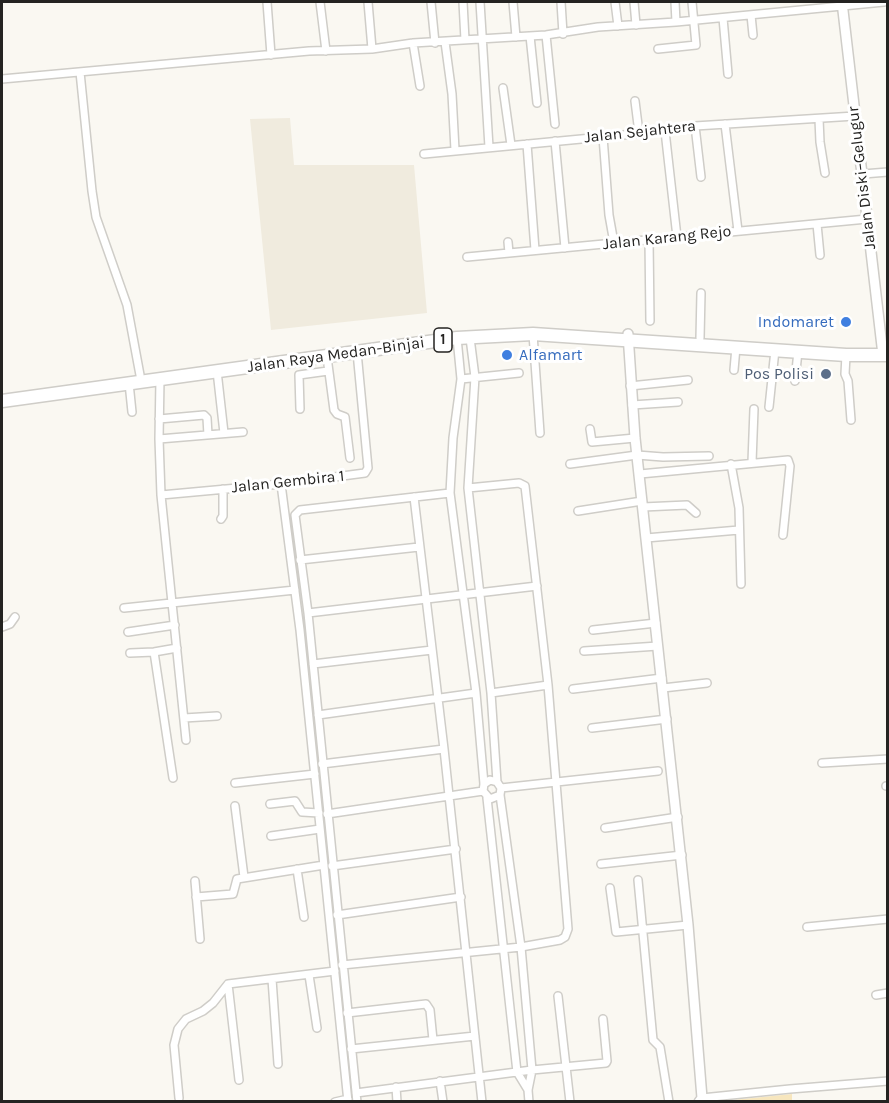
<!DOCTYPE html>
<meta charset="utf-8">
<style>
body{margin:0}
#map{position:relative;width:889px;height:1103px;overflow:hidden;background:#faf8f2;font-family:Karla,sans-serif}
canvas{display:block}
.frame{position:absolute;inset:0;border:3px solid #242321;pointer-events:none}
</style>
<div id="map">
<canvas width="889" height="1103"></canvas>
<div class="frame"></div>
</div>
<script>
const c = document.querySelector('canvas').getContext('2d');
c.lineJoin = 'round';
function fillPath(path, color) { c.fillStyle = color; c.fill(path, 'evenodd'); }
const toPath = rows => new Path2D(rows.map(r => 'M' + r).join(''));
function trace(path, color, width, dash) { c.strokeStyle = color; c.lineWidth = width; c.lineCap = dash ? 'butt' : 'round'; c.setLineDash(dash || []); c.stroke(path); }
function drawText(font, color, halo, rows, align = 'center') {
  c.font = font + ' Karla,sans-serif'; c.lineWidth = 6; c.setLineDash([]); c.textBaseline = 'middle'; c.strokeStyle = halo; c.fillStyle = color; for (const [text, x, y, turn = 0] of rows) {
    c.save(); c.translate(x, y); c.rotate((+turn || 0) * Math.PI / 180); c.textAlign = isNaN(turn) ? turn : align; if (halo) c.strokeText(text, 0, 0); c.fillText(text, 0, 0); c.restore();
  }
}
fillPath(toPath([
 [290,118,294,165,414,165,427,313,271,330,250,119]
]), '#f0ebde');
fillPath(toPath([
 [792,1094,792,1101,723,1101]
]), '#f7e6be');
const street = toPath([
 [267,2,271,55],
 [320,2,326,51],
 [368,2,372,49],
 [431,2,435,43],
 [463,2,465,40],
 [480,2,489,147],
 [513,2,516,37],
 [561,2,563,34],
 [615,2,618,26],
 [634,2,636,25],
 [675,2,676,22],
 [751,15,753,35],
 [723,18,728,74],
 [546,35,555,124],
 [530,36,537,103],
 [445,42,452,94,455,150],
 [413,43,420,86],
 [658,49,696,45,692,2],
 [80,72,92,191,96,217,127,305,140,375],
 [2,79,309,51,372,49,413,43,546,35,598,27,676,22,884,2],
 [503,88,511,145],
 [635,101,639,133],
 [819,119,820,142,825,173],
 [725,124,738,231],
 [695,126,701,177],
 [665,131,677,237],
 [603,137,609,215,614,243],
 [555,141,565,248],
 [527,144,535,250],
 [424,154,665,131,695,126,855,116],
 [863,174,888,172],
 [817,224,820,255],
 [649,240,650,321],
 [508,242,509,253],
 [467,257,867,219],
 [533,334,540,433],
 [457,338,461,379,453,438,450,493,476,693,484,784,483,791,490,799,500,795,501,788,497,782,490,780,484,784],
 [470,338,475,377,468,488,491,693,497,782],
 [700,338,701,293],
 [846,355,845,374,848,381,851,420],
 [327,357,334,410,337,414,345,417,350,458],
 [734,370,736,347],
 [217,371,224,433],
 [160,379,159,439,161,495,186,740],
 [461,379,519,373],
 [795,381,798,351],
 [129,383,132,412],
 [630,386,688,380],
 [632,405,678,402],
 [769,407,775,350],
 [300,409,299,375,328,371],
 [159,419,204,415,207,418,208,435],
 [590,429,592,442,635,438],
 [159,439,243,432],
 [752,462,754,409],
 [570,464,637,455,663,457,709,456],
 [731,464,739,508,741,584],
 [640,474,788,460,790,466,783,535],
 [281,484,300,630,348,1102],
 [161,495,281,484,365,473,368,468,357,352],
 [414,497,444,749,482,1102],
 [643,507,687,505,696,513],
 [578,511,642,501],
 [221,519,223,516,223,489],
 [646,538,739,530],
 [300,560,419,547],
 [124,608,295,590],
 [308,613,537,586],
 [2,627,10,624,15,617],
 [593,630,656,623],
 [128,632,175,625],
 [584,651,658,646],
 [154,652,173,778],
 [130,653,154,652,177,648],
 [313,664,432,650],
 [663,688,707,683],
 [573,689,662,678],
 [491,693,548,685],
 [318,715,476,693],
 [184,718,217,716],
 [592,728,667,719],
 [822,763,888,759],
 [322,764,444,749],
 [235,783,315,774],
 [886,786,888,786],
 [501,788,658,771],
 [500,795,521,947,532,1070,528,1090,529,1102],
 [487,798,517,1072,528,1090],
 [270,804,295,801,302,812,319,813],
 [235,806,244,877],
 [327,814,483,791],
 [605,828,678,817],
 [271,836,320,829],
 [601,864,682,855],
 [332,866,456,849],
 [297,869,304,917],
 [638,880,653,1040,660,1047,669,1102],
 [195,881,200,939],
 [610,888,616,932,688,925],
 [196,897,233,894,237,879,324,865],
 [337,915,461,897],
 [807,927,888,919],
 [342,965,521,947,560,940,565,937,568,929,548,685,525,486,519,483,468,488],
 [309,975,317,1028],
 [272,979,278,1064],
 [228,984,239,1080],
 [876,995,888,993],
 [558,996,570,1102],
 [347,1013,426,1004,430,1010,433,1040],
 [351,1049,475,1036],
 [440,1081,443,1102],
 [396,1087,397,1102],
 [356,1093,532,1070,606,1063,607,1061,603,1019],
 [179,1098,174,1045,178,1029,186,1019,203,1011,213,1003,228,984,335,971],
 [702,1098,790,1089,888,1081],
 [335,1102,348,1099],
 [357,1102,308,613,295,515,300,510,450,493]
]);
const secondary = toPath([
 [842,2,883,355],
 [628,334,635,438,688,925,702,1098,699,1102]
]);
const highway = toPath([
 [2,401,457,338,533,334,846,355,888,355]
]);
trace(street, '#cfcdc8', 10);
trace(secondary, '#cfcdc8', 12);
trace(highway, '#cfcdc8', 15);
trace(street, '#fff', 7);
trace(secondary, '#fff', 9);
trace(highway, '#fff', 12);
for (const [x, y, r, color] of [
 [846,322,6,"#3f7fe0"],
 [507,355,6,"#3f7fe0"],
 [826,374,6,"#5c6f8a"]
]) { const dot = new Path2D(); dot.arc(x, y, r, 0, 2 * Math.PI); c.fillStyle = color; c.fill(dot); trace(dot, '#fff', 2); }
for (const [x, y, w] of [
 [443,340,18]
]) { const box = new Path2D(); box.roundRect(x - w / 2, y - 12, w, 24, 4.5); c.fillStyle = '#fff'; c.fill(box); trace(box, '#242321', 1.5); }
drawText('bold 15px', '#242321', null, [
 ["1",443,340]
]);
drawText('16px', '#242321', '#fff', [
 ["Jalan Sejahtera",640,132,-6],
 ["Jalan Diski–Gelugur",862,178,-97],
 ["Jalan Karang Rejo",667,238,-6],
 ["Jalan Raya Medan-Binjai",336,355,-8],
 ["Jalan Gembira 1",288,482,-6]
]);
drawText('16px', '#366cbe', '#fff', [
 ["Indomaret",834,322],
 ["Alfamart",519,355,"left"]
], 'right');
drawText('16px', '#4e5e75', '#fff', [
 ["Pos Polisi",814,374]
], 'right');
</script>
